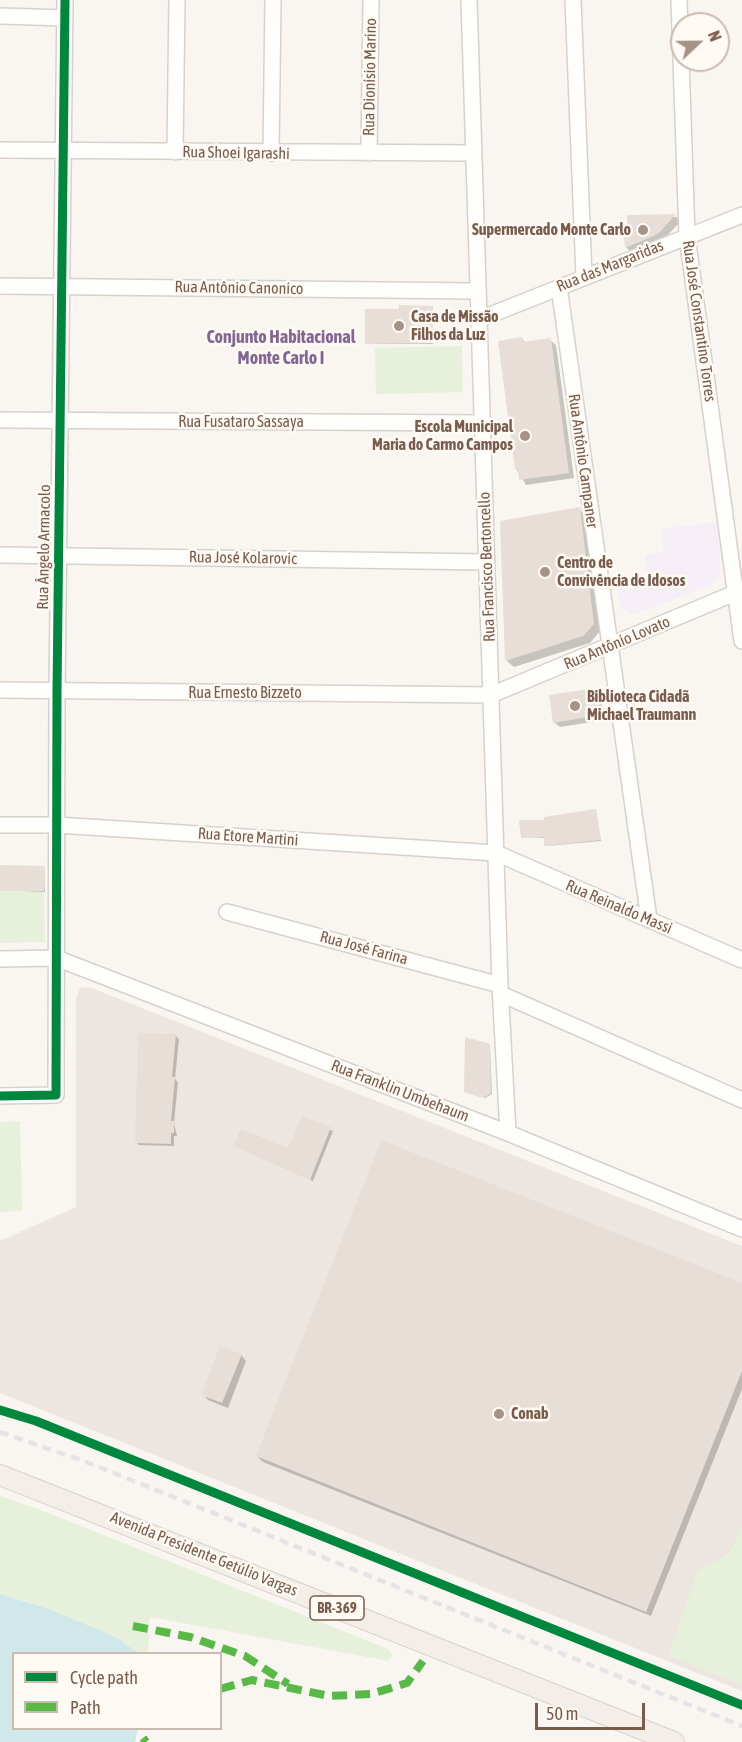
<!DOCTYPE html>
<meta charset="utf-8">
<style>
body{margin:0}
#map{position:relative;width:742px;height:1742px;overflow:hidden;background:#f9f5f0;font-family:"Asap Condensed",sans-serif}
canvas{display:block}
.legend{position:absolute;left:12px;top:1652px;width:210px;height:78px;box-sizing:border-box;background:#fffaf3;border:2px solid #cabbb1;margin:0;padding:8px 10px;list-style:none;font-size:18px;color:#7a5c4d}
.legend li{display:flex;align-items:center;gap:12px;height:30px}
.legend b{width:30px;border:2px solid #cabbb1}
.north{position:absolute;left:670px;top:12px;width:60px;height:60px;box-sizing:border-box;background:#fffaf3;border:2px solid #cabbb1;border-radius:50%;rotate:68deg;font-size:16px;font-weight:700;line-height:24px;text-align:center;color:#7a5c4d}
.north::after{content:'';display:block;margin:auto;width:21px;height:27px;background:#a69286;clip-path:polygon(50% 0,100% 100%,50% 72%,0 100%)}
.scale{position:absolute;left:535px;top:1703px;width:110px;height:27px;box-sizing:border-box;border:3px solid #7a5c4d;border-top:0;padding-left:8px;font-size:18px;line-height:21px;white-space:nowrap;color:#7a5c4d;-webkit-text-stroke:4px #fffaf3;paint-order:stroke}
</style>
<div id="map">
<canvas width="742" height="1742"></canvas>
<ul class="legend">
<li><b style="height:8px;background:#00873e"></b>Cycle path</li>
<li><b style="height:8px;background:#58b947"></b>Path</li>
</ul>
<div class="north">N</div>
<div class="scale">50 m</div>
</div>
<script>
const c = document.querySelector('canvas').getContext('2d');
c.lineJoin = 'round';
function fillPath(path, color) { c.fillStyle = color; c.fill(path, 'evenodd'); }
const toPath = rows => new Path2D(rows.map(r => 'M' + r).join(''));
function trace(path, color, width, dash) { c.strokeStyle = color; c.lineWidth = width; c.lineCap = dash ? 'butt' : 'round'; c.setLineDash(dash || []); c.stroke(path); }
function drawText(font, color, halo, rows, align = 'center') {
  c.font = font + ' "Asap Condensed",sans-serif'; c.lineWidth = 5; c.setLineDash([]); c.textBaseline = 'middle'; c.strokeStyle = halo; c.fillStyle = color; for (const [text, x, y, turn = 0] of rows) {
    c.save(); c.translate(x, y); c.rotate((+turn || 0) * Math.PI / 180); c.textAlign = isNaN(turn) ? turn : align; if (halo) c.strokeText(text, 0, 0); c.fillText(text, 0, 0); c.restore();
  }
}
fillPath(toPath([
 [89,987,742,1246,742,1691,0,1393,0,1241,76,1207,76,998,80,988]
]), '#ede5e0');
fillPath(toPath([
 [717,522,721,573,712,585,633,615,620,608,617,583,648,578,645,555,664,552,661,529]
]), '#f6eef6');
fillPath(toPath([
 [462,346,463,392,376,394,375,348],
 [0,891,44,891,45,942,0,943],
 [20,1121,22,1211,0,1212,0,1122],
 [0,1496,41,1510,388,1649,392,1655,389,1661,150,1617,148,1653,138,1653,116,1637,49,1609,0,1594],
 [742,1526,742,1685,668,1655,697,1573,704,1566,719,1560,730,1551]
]), '#e7f0db');
fillPath(toPath([
 [0,1594,49,1609,116,1637,138,1653,14,1654,14,1728,138,1729,135,1742,0,1742]
]), '#d0e8ea');
fillPath(toPath([
 [628,216,676,217,681,221,664,239,631,252,626,247],
 [433,308,433,344,366,344,367,310],
 [522,339,526,343,550,340,556,345,574,478,526,485,516,468],
 [579,509,586,516,600,631,590,643,514,667,507,661,501,523],
 [595,690,600,695,605,720,560,727,554,722],
 [595,811,601,841,547,846,546,838,523,837,545,822],
 [44,867,45,892,1,890],
 [175,1035,179,1039,175,1079,178,1082,174,1123,177,1136,174,1136,174,1146,139,1145,136,1142],
 [490,1046,492,1094,485,1098,467,1093],
 [303,1118,333,1131,313,1181,235,1146,289,1150],
 [742,1285,742,1389,651,1616,263,1462,257,1456],
 [241,1355,246,1361,228,1408,208,1400,203,1394]
]), '#0003');
fillPath(toPath([
 [676,214,658,234,625,248,623,227,628,227,627,215],
 [399,305,433,306,433,343,365,344,365,309,399,309],
 [522,337,523,342,551,338,569,473,519,480,518,469,515,469,498,341],
 [580,507,594,624,583,636,505,661,500,521],
 [596,688,600,715,553,723,549,695],
 [596,809,601,840,544,846,544,837,521,838,519,820,544,820,544,817],
 [0,865,45,866,44,891,0,891],
 [138,1033,176,1034,172,1077,175,1077,171,1121,174,1121,174,1133,171,1133,171,1144,135,1143],
 [465,1037,490,1044,491,1093,483,1098,464,1092],
 [302,1116,331,1127,310,1180,233,1146,241,1129,288,1148],
 [381,1140,742,1283,742,1371,646,1612,256,1456],
 [220,1346,242,1354,222,1403,201,1395]
]), '#e6ded7');
const minor = toPath([
 [469,0,500,985,508,1133],
 [573,0,584,276],
 [679,0,687,236,742,641],
 [0,16,65,18],
 [0,150,473,153],
 [175,152,177,0],
 [271,153,273,0],
 [369,153,371,0],
 [0,286,478,291],
 [559,287,649,919],
 [480,319,742,215],
 [0,420,482,423],
 [0,555,487,562],
 [0,690,491,695,742,590],
 [0,825,57,825,496,853,742,960],
 [227,912,500,985],
 [0,959,56,958,508,1133,742,1229],
 [501,994,742,1100],
 [0,1096,56,1095,57,691,65,0]
]);
const major = toPath([
 [0,1475,674,1742]
]);
trace(minor, '#d7d1cb', 18);
trace(major, '#dad1cc', 22);
trace(minor, '#fefefd', 15);
trace(major, '#f3eee8', 20);
trace(toPath([
 [0,1432,89,1463,742,1726]
]), '#e6e3e7', 4.5, [9, 6]);
trace(toPath([
 [133,1626,190,1637,245,1656,288,1684],
 [220,1689,252,1680,329,1696,371,1694,407,1683,423,1661],
 [143,1738,146,1742]
]), '#58b947', 8, [15, 8]);
trace(toPath([
 [0,1096,56,1095,57,691,65,0],
 [0,1410,36,1421,742,1705]
]), '#00873e', 9);
for (const [x, y, r, color] of [
 [643,230,6,"#a69286"],
 [399,326,6,"#a69286"],
 [525,436,6,"#a69286"],
 [545,572,6,"#a69286"],
 [575,706,6,"#a69286"],
 [499,1414,6,"#a69286"]
]) { const dot = new Path2D(); dot.arc(x, y, r, 0, 2 * Math.PI); c.fillStyle = color; c.fill(dot); trace(dot, '#fffaf3', 2); }
for (const [x, y, w] of [
 [337,1608,54]
]) { const box = new Path2D(); box.roundRect(x - w / 2, y - 12, w, 24, 4.5); c.fillStyle = '#fffaf3'; c.fill(box); trace(box, '#7a5c4d', 1.5); }
drawText('bold 15px', '#7a5c4d', null, [
 ["BR-369",337,1608]
]);
drawText('16px', '#7a5c4d', '#fffaf3', [
 ["Rua Dionísio Marino",370,77,-89],
 ["Rua Shoei Igarashi",236,153,1],
 ["Rua das Margaridas",610,266,-22],
 ["Rua Antônio Canonico",239,288,1],
 ["Rua José Constantino Torres",699,321,82],
 ["Rua Fusataro Sassaya",241,422],
 ["Rua Antônio Campaner",583,461,82],
 ["Rua Ângelo Armacolo",44,547,-89],
 ["Rua José Kolarovic",243,558,1],
 ["Rua Francisco Bertoncello",487,567,-92],
 ["Rua Antônio Lovato",617,643,-23],
 ["Rua Ernesto Bizzeto",245,693],
 ["Rua Etore Martini",248,837,4],
 ["Rua Reinaldo Massi",619,907,23],
 ["Rua José Farina",364,948,15],
 ["Rua Franklin Umbehaum",400,1091,21],
 ["Avenida Presidente Getúlio Vargas",204,1554,22]
]);
drawText('bold 16px', '#7a5c4d', '#fffaf3', [
 ["Supermercado Monte Carlo",631,230,"right"],
 ["Casa de Missão",411,317],
 ["Filhos da Luz",411,335],
 ["Escola Municipal",513,427,"right"],
 ["Maria do Carmo Campos",513,445,"right"],
 ["Centro de",557,563],
 ["Convivência de Idosos",557,581],
 ["Biblioteca Cidadã",587,697],
 ["Michael Traumann",587,715],
 ["Conab",511,1414]
], 'left');
drawText('bold 18px', '#846695', '#fffaf3', [
 ["Conjunto Habitacional",281,337],
 ["Monte Carlo I",281,358]
]);
</script>
